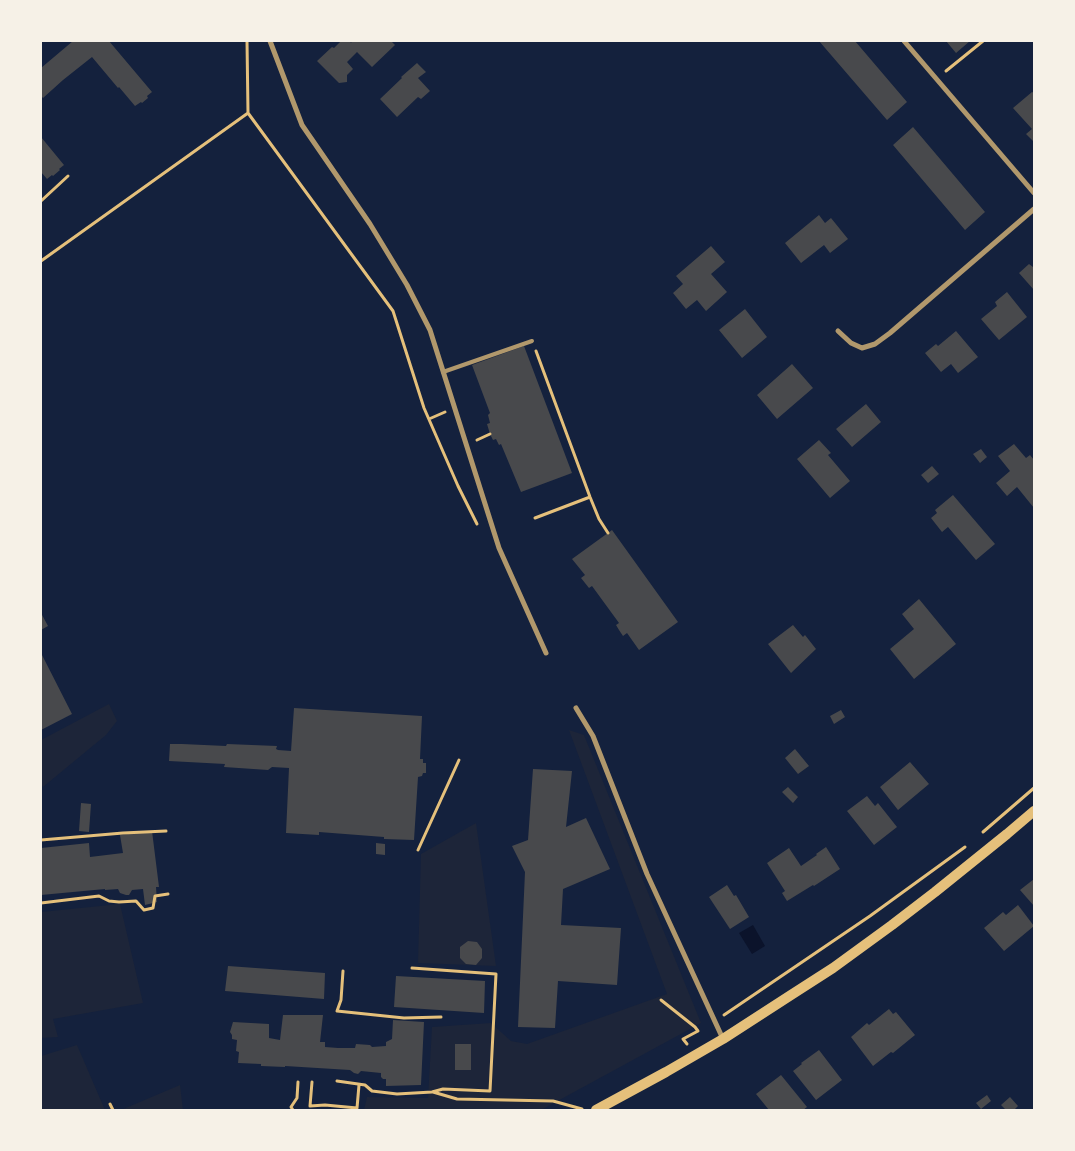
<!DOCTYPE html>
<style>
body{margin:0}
#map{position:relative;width:1075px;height:1151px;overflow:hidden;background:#14213d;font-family:Karla,sans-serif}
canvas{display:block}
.frame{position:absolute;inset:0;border:42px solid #f6f1e7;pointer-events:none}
</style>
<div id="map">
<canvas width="1075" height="1151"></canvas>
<div class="frame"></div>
</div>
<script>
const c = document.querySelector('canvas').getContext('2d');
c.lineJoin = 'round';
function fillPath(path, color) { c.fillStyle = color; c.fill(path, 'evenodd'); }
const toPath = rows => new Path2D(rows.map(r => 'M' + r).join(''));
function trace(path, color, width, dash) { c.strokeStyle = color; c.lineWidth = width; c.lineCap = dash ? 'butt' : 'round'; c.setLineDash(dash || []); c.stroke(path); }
fillPath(toPath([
 [109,704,117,721,106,735,43,787,41,784,41,740],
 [569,730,584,735,701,1023,541,1110,364,1110,367,1097,428,1098,432,1027,491,1023,511,1041,527,1044,667,994],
 [476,823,496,966,418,963,421,854],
 [120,904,143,1003,53,1019,58,1037,41,1038,41,912],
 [77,1045,105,1110,41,1110,41,1056],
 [180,1085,183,1110,121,1110]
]), '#1d2539');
fillPath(toPath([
 [753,925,765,946,752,954,739,933]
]), '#0b132b');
fillPath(toPath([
 [73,41,109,41,152,92,147,96,148,98,142,103,141,102,135,106,119,87,118,88,92,57,63,80,43,98,41,96,41,68],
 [341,41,350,41,351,43,352,41,391,41,395,45,372,67,357,52,347,62,353,69,347,75,347,82,339,83,317,61,332,47,334,48],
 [819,41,855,41,907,102,887,120],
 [946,41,970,41,956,53],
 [417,63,426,72,418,78,430,91,421,99,418,97,397,117,380,99,402,78,401,77],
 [1032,92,1034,93,1034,142,1026,134,1032,129,1013,108],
 [913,127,985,212,965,230,893,145],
 [41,137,64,165,59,169,60,170,53,176,52,175,47,179,41,172],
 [819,215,825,223,831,218,848,239,830,253,824,245,801,263,785,243],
 [711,246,725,262,711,274,727,292,706,311,697,300,686,309,673,293,683,284,676,276],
 [1029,264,1033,267,1034,266,1034,290,1019,273],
 [1007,292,1027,317,999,340,981,319,997,306,995,302],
 [745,309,767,337,742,358,719,330],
 [956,331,978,357,958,373,951,364,941,372,925,353,936,344,938,346],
 [524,346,572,473,521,492,501,444,499,445,496,439,493,440,490,434,487,424,490,423,488,415,490,413,472,365],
 [792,364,813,388,777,419,757,395],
 [866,404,881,422,852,447,836,429],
 [819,440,831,453,828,455,850,481,830,498,797,459],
 [1014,444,1026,458,1030,455,1034,460,1034,508,1017,487,1007,496,996,483,1010,471,998,456],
 [981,449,987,457,980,463,973,454],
 [932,466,939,474,928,483,921,475],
 [953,495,995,544,976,560,948,527,942,532,931,518,937,513,935,510],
 [612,530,678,622,639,650,627,633,623,636,619,630,616,625,619,623,592,586,589,588,581,578,585,575,572,559],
 [919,599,956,644,914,679,890,649,914,629,902,614],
 [41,613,48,626,41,630],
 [793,625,803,637,805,635,816,649,791,673,768,644],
 [41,653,72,714,41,730],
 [294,708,422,716,420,759,423,759,423,763,426,763,426,773,423,773,422,776,418,777,414,840,384,839,384,837,319,832,319,835,286,833,289,768,272,767,268,770,224,767,225,764,169,761,170,744,182,744,226,746,227,744,277,746,276,749,278,750,291,751],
 [841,710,845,717,834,724,830,716],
 [795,749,809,766,798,774,785,758],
 [910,762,929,784,898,810,880,787],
 [533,769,572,771,566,827,586,818,610,869,563,889,561,925,621,928,617,985,558,981,555,1028,518,1027,525,872,512,846,528,840],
 [788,787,798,797,793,803,782,792],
 [867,796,875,806,878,803,897,827,874,845,847,811],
 [81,803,91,804,89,832,79,831],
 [152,831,159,887,156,887,157,902,145,905,143,889,132,890,129,895,126,895,120,893,118,889,105,890,105,889,41,895,41,848,89,843,90,857,123,853,120,835],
 [376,843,385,844,385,855,376,854],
 [826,847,840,869,814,886,813,885,787,901,782,893,785,891,767,863,789,848,801,866,817,855,816,854],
 [1034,879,1034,906,1020,890],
 [727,885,734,896,736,895,749,917,730,929,709,897],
 [1018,905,1034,926,1004,951,984,928,1003,912,1006,915],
 [468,941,477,942,482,949,482,958,476,965,466,964,460,958,460,947],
 [228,966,325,973,324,999,225,991],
 [396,976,485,981,484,1013,394,1007],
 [889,1009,893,1014,896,1012,915,1035,893,1053,891,1052,873,1066,851,1037,867,1023,869,1025],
 [283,1015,323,1015,320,1042,325,1042,325,1047,338,1048,355,1048,356,1044,370,1045,372,1047,386,1046,386,1042,392,1039,393,1020,424,1022,421,1085,386,1086,386,1079,383,1079,381,1077,381,1073,361,1071,358,1074,354,1073,350,1070,285,1066,285,1067,261,1066,261,1064,238,1063,239,1052,236,1051,237,1040,232,1039,232,1035,230,1032,233,1022,269,1024,269,1038,280,1040],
 [455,1044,471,1044,471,1070,455,1070],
 [819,1050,842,1080,816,1100,793,1071,802,1064,801,1063],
 [781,1075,807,1107,803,1110,769,1110,756,1094],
 [987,1095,991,1101,981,1109,976,1103],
 [1010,1097,1018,1106,1014,1110,1006,1110,1001,1105]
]), '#48494c');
trace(toPath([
 [247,41,248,113,393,311,424,408,458,486,477,524],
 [946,71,983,41],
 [41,201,68,176],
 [41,261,248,113],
 [536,351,590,497,599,519,608,533],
 [429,419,445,412],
 [477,440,490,434],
 [535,518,590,497],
 [983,832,1034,788],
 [41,840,123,833,166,831],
 [418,850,459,760],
 [41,903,99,896,109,901,119,902,136,901,144,910,153,908,155,896,168,894],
 [343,971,341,1000,337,1011,404,1018,441,1017],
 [661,1000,695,1027,698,1031,683,1039,687,1044],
 [724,1015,870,916,965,847],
 [337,1081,365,1085,372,1091,397,1094,432,1092,443,1089,490,1091,496,974,412,968],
 [312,1082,310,1106,325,1105,357,1108,359,1085],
 [433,1092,457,1099,553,1101,582,1109],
 [110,1104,113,1110],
 [293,1110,291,1107,297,1098,298,1082]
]), '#e5c07b', 3);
trace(toPath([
 [443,372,532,341]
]), '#b1986c', 4);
trace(toPath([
 [270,41,302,125,370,224,407,285,430,330,499,548,546,653],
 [904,41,1034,193],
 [838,331,851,343,862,348,875,344,890,333,1034,209],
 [576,708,593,736,647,874,723,1039]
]), '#b1986c', 5);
trace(toPath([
 [596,1110,666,1072,723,1039,791,995,833,968,892,925,935,892,1007,834,1034,811]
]), '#e5c07b', 10);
</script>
